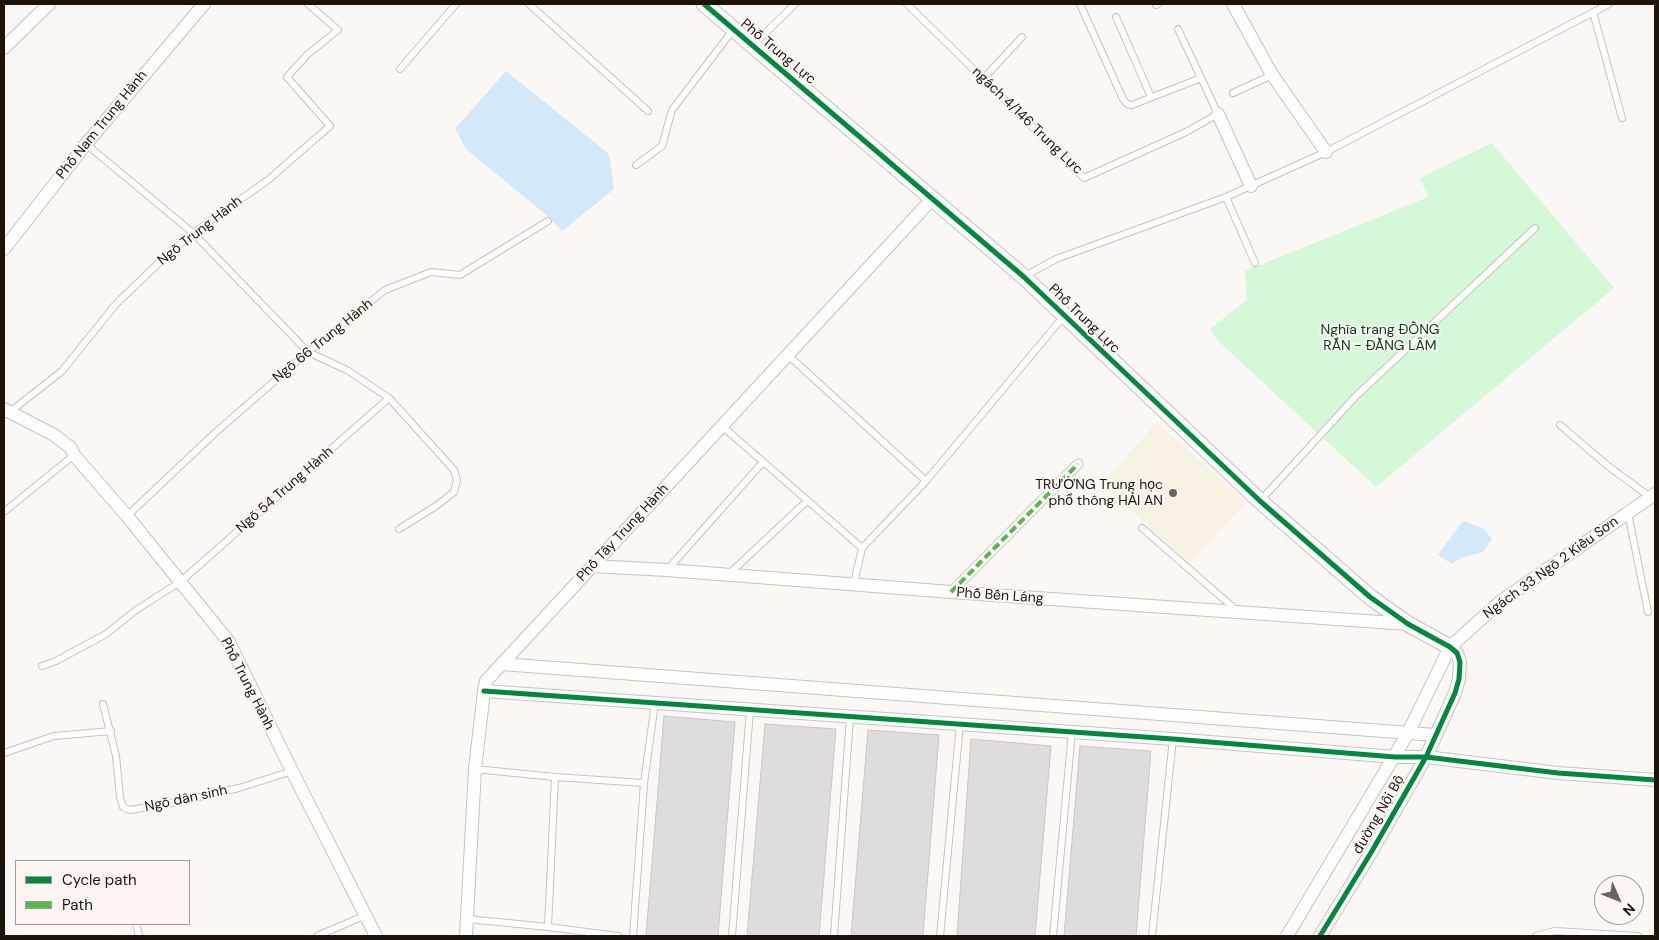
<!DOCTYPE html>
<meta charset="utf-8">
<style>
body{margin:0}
#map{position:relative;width:1659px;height:940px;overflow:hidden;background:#faf7f5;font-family:"DM Sans",sans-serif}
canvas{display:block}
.frame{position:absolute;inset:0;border:5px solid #1e130b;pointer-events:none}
.legend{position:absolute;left:15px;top:860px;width:175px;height:65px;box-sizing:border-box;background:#fdf6f2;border:1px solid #a49b96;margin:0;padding:6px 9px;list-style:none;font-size:15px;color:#1e130b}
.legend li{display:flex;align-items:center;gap:10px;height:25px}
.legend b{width:25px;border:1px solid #a49b96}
.north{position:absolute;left:1594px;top:875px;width:50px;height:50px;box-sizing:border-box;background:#fdf6f2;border:1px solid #a49b96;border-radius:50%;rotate:134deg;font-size:14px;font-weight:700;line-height:20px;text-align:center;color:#1e130b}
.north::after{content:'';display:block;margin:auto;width:18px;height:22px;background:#6b635d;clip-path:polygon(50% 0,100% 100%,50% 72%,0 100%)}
</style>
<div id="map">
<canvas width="1659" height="940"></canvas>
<div class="frame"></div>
<ul class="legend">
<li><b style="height:6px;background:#00873e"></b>Cycle path</li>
<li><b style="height:6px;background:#58b947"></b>Path</li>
</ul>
<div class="north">N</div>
</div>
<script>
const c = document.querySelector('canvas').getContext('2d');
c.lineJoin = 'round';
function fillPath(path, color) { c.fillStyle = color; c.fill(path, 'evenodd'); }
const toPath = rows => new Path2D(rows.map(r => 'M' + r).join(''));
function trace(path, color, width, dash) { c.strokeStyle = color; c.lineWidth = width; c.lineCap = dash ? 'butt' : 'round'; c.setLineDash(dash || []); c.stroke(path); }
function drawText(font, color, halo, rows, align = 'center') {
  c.font = font + ' "DM Sans",sans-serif'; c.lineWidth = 4; c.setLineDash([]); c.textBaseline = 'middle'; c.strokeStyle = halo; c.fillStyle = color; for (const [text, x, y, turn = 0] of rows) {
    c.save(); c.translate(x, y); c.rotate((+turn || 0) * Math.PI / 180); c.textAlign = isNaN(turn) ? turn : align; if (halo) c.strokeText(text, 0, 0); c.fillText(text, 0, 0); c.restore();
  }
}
fillPath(toPath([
 [1157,422,1246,502,1190,564,1101,484]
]), '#f8f2e5');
fillPath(toPath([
 [1492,143,1614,288,1376,487,1217,340,1210,329,1247,300,1245,271,1428,197,1420,178]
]), '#d4f8d8');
fillPath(toPath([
 [506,71,609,154,614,189,562,231,549,217,467,150,455,129],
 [1463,521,1484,529,1492,539,1483,552,1461,558,1452,564,1438,555]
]), '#d3e8f9');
const building = toPath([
 [664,716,735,722,718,936,646,936,664,716],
 [765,724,836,729,819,936,747,936,765,724],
 [868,730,939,735,923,936,851,936,868,730],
 [971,739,1051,746,1035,936,957,936,971,739],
 [1080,746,1151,751,1136,936,1064,936,1080,746]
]);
fillPath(building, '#dfdcde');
trace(building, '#c7c6cb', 1);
const service = toPath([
 [529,4,648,111],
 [907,4,1084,178,1186,132,1218,114,1178,29],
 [1080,4,1123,99,1127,104,1132,105,1201,78],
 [1156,5,1158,4],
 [1593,12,1622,118],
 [1116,17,1151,97],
 [753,45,795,4],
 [400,69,456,4],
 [983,79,1022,37],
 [1233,93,1272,75],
 [86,144,193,233,308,352,347,370,389,398,454,470,457,480,454,492,436,506,399,529],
 [636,165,662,146,672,110,733,30],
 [1226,197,1255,263],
 [1025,276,1056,259,1226,197,1326,152,1609,4],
 [788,355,926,481,862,548,854,584],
 [10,412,62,371,116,304,167,255,193,233,268,180,330,126,287,77,307,55,338,30,308,4],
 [1560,425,1608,466,1650,497],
 [722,426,862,548],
 [926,481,1064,316],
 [1260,501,1355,397,1535,228],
 [4,512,74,455],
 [1628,513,1648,612],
 [127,516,216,432,308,352,385,290,431,272,460,275,548,221],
 [1142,528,1235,609],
 [668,569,763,462],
 [729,574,807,501],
 [42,666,56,661,106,634,136,610,180,582,389,398],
 [103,704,116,756,120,797,123,807,129,810,162,805,239,788,292,771],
 [4,753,54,736,111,731],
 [475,769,555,777,644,783],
 [467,919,548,927,618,936],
 [136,924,139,936],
 [548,927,555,777],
 [317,936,364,916],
 [633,936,644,783,655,703],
 [732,936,750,710],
 [834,936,850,717],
 [940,936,960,724],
 [1053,936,1072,732],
 [1152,936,1173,739],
 [1536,936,1554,931,1638,936]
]);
const pedestrian = toPath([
 [951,592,1078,464]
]);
const minor = toPath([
 [1233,4,1271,73,1326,152],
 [4,48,49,4],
 [1218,114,1251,186],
 [4,249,86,144,204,4],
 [4,409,54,435,71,448,74,455,127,516,229,642,292,771,376,936],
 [592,566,667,570,951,592,1408,624],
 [502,664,1436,735],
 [484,691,1173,739,1395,757,1426,757,1558,773,1655,780],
 [466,936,475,769,484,691,486,681,933,198],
 [1287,936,1408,733,1450,647,1500,602,1655,494],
 [1320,936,1372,851,1426,757,1436,735,1455,693,1459,679,1460,662,1457,653,1450,647]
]);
const tertiary = toPath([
 [704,4,1024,277,1260,501,1370,597,1408,624,1450,647]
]);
trace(service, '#c8c2bc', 8);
trace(pedestrian, '#c8c2bc', 11);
trace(minor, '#c8c2bc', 14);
trace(tertiary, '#c8c2bc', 17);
trace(service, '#fefefe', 6);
trace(pedestrian, '#fefefe', 9);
trace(minor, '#fefefe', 12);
trace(tertiary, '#fefefe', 15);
trace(toPath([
 [951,592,1078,464]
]), '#58b947', 4, [8, 4]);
trace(toPath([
 [704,4,1024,277,1260,501,1370,597,1408,624,1450,647,1457,653,1460,662,1459,679,1455,693,1426,757,1372,851,1320,936],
 [484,691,1173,739,1395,757,1426,757,1558,773,1655,780]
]), '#00873e', 5);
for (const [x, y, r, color] of [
 [1173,493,5,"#6b635d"]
]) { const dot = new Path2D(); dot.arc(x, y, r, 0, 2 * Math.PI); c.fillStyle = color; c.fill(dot); trace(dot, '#fdf6f2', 2); }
drawText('14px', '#1e130b', '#fdf6f2', [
 ["Phố Trung Lực",778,52,40],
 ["ngách 4/146 Trung Lực",1027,121,44],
 ["Phố Nam Trung Hành",102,125,-51],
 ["Ngõ Trung Hành",200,231,-38],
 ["Phố Trung Lực",1084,319,44],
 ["Ngõ 66 Trung Hành",323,341,-39],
 ["Ngõ 54 Trung Hành",285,490,-41],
 ["Phố Tây Trung Hành",623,533,-47],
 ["Ngách 33 Ngõ 2 Kiều Sơn",1551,568,-36],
 ["Phố Bến Láng",1000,596,4],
 ["Phố Trung Hành",247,684,63],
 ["Ngõ dân sinh",186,799,-12],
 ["đường Nội Bộ",1379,815,-60]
]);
drawText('14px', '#04431a', '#fdf6f2', [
 ["Nghĩa trang ĐỒNG",1380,330],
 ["RẮN - ĐẰNG LÂM",1380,346]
]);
drawText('14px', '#1e130b', '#fdf6f2', [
 ["TRƯỜNG Trung học",1163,485],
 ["phổ thông HẢI AN",1163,501]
], 'right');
</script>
